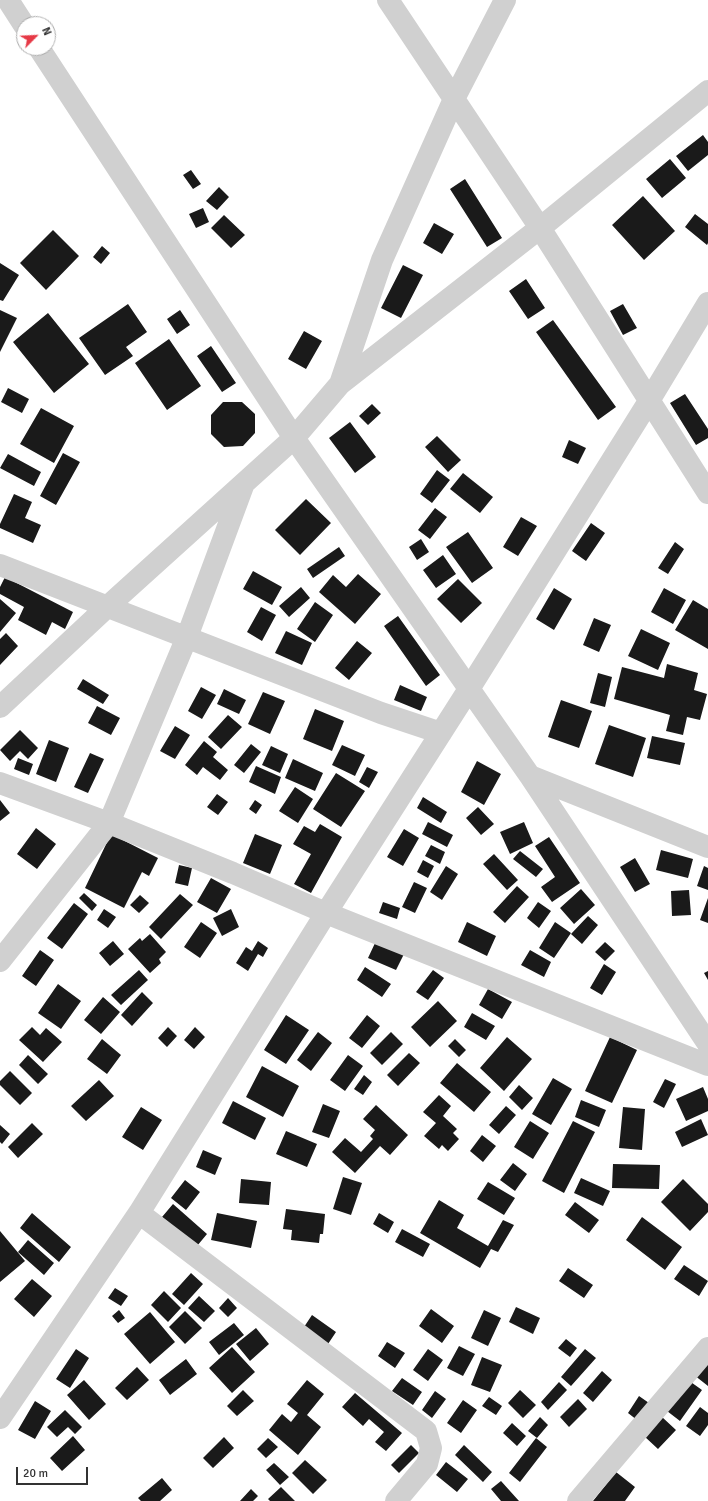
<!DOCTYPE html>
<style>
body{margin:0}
#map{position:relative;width:708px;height:1501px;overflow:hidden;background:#fff;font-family:Signika,sans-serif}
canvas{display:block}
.north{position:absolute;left:16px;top:16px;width:40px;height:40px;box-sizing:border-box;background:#fff;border:1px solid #adadad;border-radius:50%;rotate:66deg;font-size:11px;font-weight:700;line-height:16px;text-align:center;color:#333}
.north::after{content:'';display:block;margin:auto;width:14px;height:18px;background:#e63946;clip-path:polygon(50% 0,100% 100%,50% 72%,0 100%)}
.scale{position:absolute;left:16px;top:1467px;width:72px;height:18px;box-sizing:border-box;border:2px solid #333;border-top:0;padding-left:5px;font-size:12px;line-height:14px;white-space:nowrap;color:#333;-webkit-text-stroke:3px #fff;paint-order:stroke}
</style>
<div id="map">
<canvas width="708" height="1501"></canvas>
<div class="north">N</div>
<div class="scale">20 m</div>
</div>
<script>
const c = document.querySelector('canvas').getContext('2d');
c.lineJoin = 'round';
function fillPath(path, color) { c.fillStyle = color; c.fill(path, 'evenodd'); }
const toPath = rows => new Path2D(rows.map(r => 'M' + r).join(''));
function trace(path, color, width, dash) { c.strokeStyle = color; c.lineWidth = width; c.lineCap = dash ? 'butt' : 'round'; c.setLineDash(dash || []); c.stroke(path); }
fillPath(toPath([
 [703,135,708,142,708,155,688,171,676,156],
 [670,159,686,178,662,198,646,179],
 [191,170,201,184,193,189,183,175],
 [465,179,502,238,487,247,450,189],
 [219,187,229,197,217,210,206,201],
 [643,196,675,231,644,260,612,225],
 [203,208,209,222,196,228,189,214],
 [695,214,708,224,708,243,707,245,685,227],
 [224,215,245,235,231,248,211,228],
 [434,223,454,234,442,254,423,243],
 [53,230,79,256,46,290,20,263],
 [102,246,110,253,101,264,93,257],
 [0,263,19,275,3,301,0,300],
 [403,265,423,275,401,318,381,308],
 [526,279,545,308,528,319,509,291],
 [128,304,147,332,126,347,133,356,105,375,79,338],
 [623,304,637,328,623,335,610,311],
 [0,310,17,318,0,352],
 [180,310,190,325,177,334,167,319],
 [48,313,89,364,54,393,13,342],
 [553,320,616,407,598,420,536,332],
 [304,331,322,341,306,369,288,359],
 [169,339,201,386,167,410,135,363],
 [211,346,236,383,222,392,197,356],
 [8,388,29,399,22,413,1,402],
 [685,394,708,429,708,438,696,445,670,403],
 [223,402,242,402,255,414,255,433,243,446,224,447,211,434,211,415],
 [372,404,381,413,368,425,359,416],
 [41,408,74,426,54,463,20,444],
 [350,422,376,457,355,473,329,438],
 [437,436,461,460,448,472,425,447],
 [569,440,586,448,578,464,562,457],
 [63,453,80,462,56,505,40,496],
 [8,454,41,472,34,486,0,468],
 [437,470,450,480,432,503,420,494],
 [463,473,493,497,480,513,450,489],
 [14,494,32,502,25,518,41,525,33,543,0,528,0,524],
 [306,499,331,523,300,555,275,530],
 [435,508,447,517,430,539,418,530],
 [521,517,537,526,518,556,503,547],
 [591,523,605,533,586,561,572,551],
 [468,532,493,568,472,583,446,547],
 [421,539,429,552,417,560,409,547],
 [675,542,684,549,668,574,658,568],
 [339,547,345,556,313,578,307,569],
 [443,555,456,574,436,588,423,570],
 [253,571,282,587,272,605,243,589],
 [358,574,381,594,355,624,319,592,333,575,346,587],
 [5,577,73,612,65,629,52,622,46,635,18,620,24,607,0,594,0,587],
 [458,579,482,603,461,623,437,599],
 [301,587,310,598,289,617,279,606],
 [554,588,572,599,554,630,536,619],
 [664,588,686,600,673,624,651,612],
 [0,599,16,613,0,632],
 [693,600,708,609,708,649,675,630],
 [315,602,333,615,315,642,297,629],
 [261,607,276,615,262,641,247,632],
 [398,616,440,675,426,686,384,626],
 [594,618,611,625,599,652,583,645],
 [641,629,670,643,658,670,628,656],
 [286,631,312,643,302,665,275,653],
 [6,633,18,646,0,665,0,639],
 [357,641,372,653,349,680,335,668],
 [667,664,698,673,694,690,707,694,700,720,687,717,683,735,666,731,670,715,614,699,622,667,664,678],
 [598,673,612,677,605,707,590,703],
 [83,679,109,695,103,704,77,689],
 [400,685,427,697,421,711,394,700],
 [201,687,216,695,202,719,188,711],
 [224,689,246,700,239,714,217,704],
 [263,692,285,701,270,734,248,724],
 [561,700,592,711,579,748,548,737],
 [97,706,120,718,111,735,88,723],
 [315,709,344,721,332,751,303,739],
 [228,715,242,727,221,749,208,737],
 [609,725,646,738,633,777,595,764],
 [175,726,190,735,175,759,160,751],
 [20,730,38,748,28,759,20,751,10,761,0,750],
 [652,736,685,743,680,765,647,758],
 [49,740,69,748,56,782,36,774],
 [204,741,217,752,213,757,228,770,220,780,203,767,197,775,185,765],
 [251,744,261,752,244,773,234,765],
 [342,745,365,755,355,776,332,765],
 [271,746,288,754,280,773,262,765],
 [90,753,104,759,88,793,74,787],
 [18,758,33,764,29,775,14,769],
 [293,759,323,773,315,791,285,778],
 [477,761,501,774,484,805,461,792],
 [256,766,281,777,275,794,249,782],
 [367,767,378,772,369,788,359,782],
 [336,773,365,791,341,827,313,809],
 [295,787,313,799,298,823,279,811],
 [217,794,228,802,218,815,207,807],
 [423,797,447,812,441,823,417,808],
 [0,800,10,813,0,821],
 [255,800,262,805,256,814,249,809],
 [478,807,494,824,481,835,466,818],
 [428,822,453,835,447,847,422,834],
 [524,822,533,843,510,854,500,832],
 [320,824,342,837,311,893,294,884,311,854,293,844,304,826,315,832],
 [36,828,56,844,37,869,17,854],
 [404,829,419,838,403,866,387,857],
 [111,834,158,858,149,876,142,872,124,908,85,888],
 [255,834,282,845,270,874,243,863],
 [549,837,580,883,552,902,541,887,555,877,535,846],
 [431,845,445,852,440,864,425,856],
 [661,850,693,859,688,878,656,870],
 [520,851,543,869,536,877,513,859],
 [494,854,518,880,507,890,483,864],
 [635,858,650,884,635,892,620,867],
 [423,860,434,866,428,878,417,872],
 [179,865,192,868,188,886,175,883],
 [446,866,458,874,442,900,430,892],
 [704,866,708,868,708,890,697,886],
 [211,878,231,889,217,913,197,902],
 [414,882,427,888,415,913,402,907],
 [517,886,529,897,505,923,493,912],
 [581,889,595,905,574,924,560,908],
 [689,890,691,915,672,916,671,891],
 [84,893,97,905,92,911,79,898],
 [180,894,193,905,161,939,149,927],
 [140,895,149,903,139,913,130,905],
 [708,898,708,923,700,920],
 [383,902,400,908,397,919,379,913],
 [538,902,551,911,539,928,527,918],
 [74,903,88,914,62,949,47,938],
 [104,909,116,917,108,928,97,920],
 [231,909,239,927,222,936,213,918],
 [588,916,598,925,582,944,571,934],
 [201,922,217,933,200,958,184,947],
 [467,922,496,936,487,956,458,942],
 [555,922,571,933,554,958,539,948],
 [150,934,166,952,159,959,161,963,150,973,128,949,140,938,142,941],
 [113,941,124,954,110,966,99,953],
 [258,941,268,948,263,957,258,954,248,971,236,963,246,947,252,951],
 [376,941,404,954,396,970,368,958],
 [605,942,615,951,605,961,595,952],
 [40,950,54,960,36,986,22,976],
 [530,950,551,962,544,977,521,965],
 [604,964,616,972,602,995,590,988],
 [365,967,391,984,382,997,357,980],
 [139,970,148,980,121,1005,111,995],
 [433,970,444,978,428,1000,416,992],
 [708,971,708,980,704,973],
 [58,984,81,1001,61,1029,38,1013],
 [488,989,512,1002,502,1019,479,1005],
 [142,992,153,1003,132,1026,121,1015],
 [103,997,120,1012,101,1034,84,1020],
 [438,1001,457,1021,430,1047,411,1027],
 [472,1013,495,1026,486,1040,464,1027],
 [286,1015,309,1030,286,1064,264,1050],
 [367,1015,380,1026,362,1048,349,1038],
 [32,1027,40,1035,46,1028,62,1042,43,1062,19,1040],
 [168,1027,177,1036,167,1047,158,1038],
 [195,1027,205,1037,194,1049,184,1040],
 [318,1032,332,1043,311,1071,297,1060],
 [391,1032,403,1044,382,1065,370,1053],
 [507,1037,532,1059,504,1091,480,1068],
 [610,1037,637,1050,612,1103,585,1091],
 [102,1039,121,1055,107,1074,87,1059],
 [455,1039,466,1050,459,1057,448,1046],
 [409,1053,420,1063,398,1086,387,1075],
 [28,1055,48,1074,38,1084,19,1065],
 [348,1055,363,1066,345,1091,330,1080],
 [457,1063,491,1092,474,1112,440,1083],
 [262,1066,299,1086,283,1117,246,1097],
 [10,1071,32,1093,20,1105,0,1085,0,1081],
 [364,1075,372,1082,363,1095,354,1089],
 [553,1078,572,1089,551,1125,532,1114],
 [665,1079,676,1084,664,1108,653,1102],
 [99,1080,114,1096,86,1121,71,1106],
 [519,1085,533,1098,522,1110,509,1097],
 [703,1087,708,1099,708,1111,686,1121,676,1099],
 [439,1095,451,1106,443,1116,457,1129,453,1133,459,1139,448,1151,442,1145,439,1149,424,1136,436,1123,423,1112],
 [581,1100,606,1110,599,1127,575,1117],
 [233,1101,266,1118,255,1140,222,1123],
 [323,1104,340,1111,329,1138,312,1132],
 [376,1105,408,1135,390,1155,380,1146,355,1173,332,1152,345,1138,361,1152,373,1139,370,1136,375,1130,363,1119],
 [506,1106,516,1115,499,1134,489,1125],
 [141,1107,162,1120,143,1150,122,1137],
 [623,1107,645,1109,642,1150,619,1148],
 [701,1119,708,1135,682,1147,675,1132],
 [530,1121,549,1133,533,1159,514,1147],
 [573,1121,595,1132,564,1193,542,1181],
 [32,1123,43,1134,18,1158,8,1147],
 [0,1125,10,1134,2,1144,0,1142],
 [286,1131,317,1144,307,1167,276,1154],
 [482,1135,496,1146,483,1162,470,1151],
 [203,1150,222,1158,215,1175,196,1167],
 [513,1163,527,1174,515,1191,500,1180],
 [613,1164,660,1165,659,1189,612,1188],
 [343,1177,362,1183,351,1215,333,1209],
 [581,1178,610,1191,603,1206,574,1193],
 [241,1179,271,1182,269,1205,239,1203],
 [683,1179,708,1204,708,1212,690,1231,661,1202],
 [185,1180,200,1192,186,1210,171,1198],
 [488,1182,515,1198,504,1215,477,1199],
 [439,1200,464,1215,457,1228,488,1246,503,1220,514,1225,498,1252,491,1249,480,1268,420,1233],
 [575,1202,599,1220,589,1233,565,1215],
 [173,1204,207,1234,197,1246,162,1217],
 [286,1209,325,1214,323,1234,320,1234,319,1243,291,1240,292,1230,283,1229],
 [32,1213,71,1247,59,1262,20,1228],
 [217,1213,257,1221,251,1248,211,1240],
 [379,1213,394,1222,388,1233,373,1224],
 [642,1217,682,1247,665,1270,626,1240],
 [402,1229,430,1244,423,1257,395,1242],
 [0,1231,25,1261,0,1282],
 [28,1240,54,1263,44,1275,18,1252],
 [684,1265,708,1281,699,1296,674,1279],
 [568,1268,593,1285,584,1298,559,1281],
 [191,1273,203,1284,184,1305,172,1294],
 [32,1279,52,1296,34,1317,14,1299],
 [115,1288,128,1296,121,1306,108,1298],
 [164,1291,181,1308,168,1322,151,1305],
 [199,1296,215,1311,204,1322,188,1308],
 [228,1298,237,1308,228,1317,219,1308],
 [516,1307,540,1318,533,1334,509,1322],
 [431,1309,454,1326,442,1343,419,1326],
 [119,1310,125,1318,118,1323,112,1316],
 [484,1310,501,1318,488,1346,471,1338],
 [185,1311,202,1328,185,1344,169,1327],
 [150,1312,175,1342,150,1364,124,1334],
 [312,1315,336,1332,326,1347,302,1330],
 [234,1323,244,1335,219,1355,209,1342],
 [256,1328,269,1344,250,1361,236,1344],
 [566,1339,577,1348,570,1357,558,1348],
 [387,1342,405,1353,395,1368,378,1356],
 [459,1346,475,1354,463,1376,447,1368],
 [232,1347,255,1372,232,1393,209,1368],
 [76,1349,89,1358,70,1388,56,1379],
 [428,1349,443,1360,428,1381,413,1370],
 [585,1349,596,1358,571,1386,561,1377],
 [482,1357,502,1365,490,1392,471,1385],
 [186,1359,197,1374,170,1395,159,1380],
 [708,1359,708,1386,694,1375],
 [137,1367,149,1380,127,1400,115,1388],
 [602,1371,612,1380,593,1402,583,1393],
 [402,1378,422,1392,413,1405,392,1391],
 [84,1380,106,1404,89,1420,67,1395],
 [307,1380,324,1394,307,1415,321,1427,298,1455,269,1430,282,1414,291,1422,298,1413,287,1404],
 [688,1380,702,1390,680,1421,667,1411],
 [559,1382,567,1390,548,1410,541,1402],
 [243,1390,254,1401,237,1416,227,1406],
 [520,1390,536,1405,523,1418,508,1403],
 [435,1391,446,1399,432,1418,422,1410],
 [355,1393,402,1433,386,1451,375,1442,384,1432,369,1419,363,1426,342,1407],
 [639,1396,649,1403,637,1420,628,1413],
 [489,1397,502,1406,496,1415,482,1406],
 [578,1399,587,1409,569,1427,560,1417],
 [463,1400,477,1410,461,1433,447,1423],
 [35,1401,51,1411,35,1439,18,1430],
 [700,1407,708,1413,708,1425,700,1436,686,1426],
 [65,1410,82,1427,75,1434,68,1427,57,1437,47,1427],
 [540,1417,548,1425,537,1438,528,1431],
 [662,1417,676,1430,658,1449,644,1436],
 [512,1423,526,1436,517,1446,503,1433],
 [73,1436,85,1450,62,1471,50,1458],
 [224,1437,234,1448,213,1468,203,1458],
 [268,1438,278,1447,266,1458,257,1449],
 [536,1438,547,1447,520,1482,509,1473],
 [411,1445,419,1453,399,1473,391,1465],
 [464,1445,492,1472,483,1482,455,1455],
 [305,1460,327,1480,313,1494,292,1473],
 [446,1462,468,1479,457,1492,436,1475],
 [274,1463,289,1477,280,1485,266,1470],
 [616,1472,635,1487,625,1501,593,1501],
 [162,1478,172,1490,160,1501,141,1501,138,1498],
 [501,1481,519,1501,501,1501,491,1489],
 [281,1487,295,1501,270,1501,268,1499],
 [251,1489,258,1496,253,1501,240,1501]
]), '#1a1a1a');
trace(toPath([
 [8,0,24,25],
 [388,0,540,228,708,493],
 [39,48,294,438,530,776,708,1044],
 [340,384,382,260,454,99,505,0],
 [0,565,381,713,441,733],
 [0,707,107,607,294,438,340,384,540,228,708,91],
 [530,776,708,847],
 [0,783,109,823,233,873,326,913,708,1065],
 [0,961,109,823,187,637,243,486],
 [139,1213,426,1431,431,1448,427,1464,396,1501],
 [0,1418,139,1213,326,913,469,689,649,401,708,303],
 [578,1501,708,1348]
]), '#d0d0d0', 22);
</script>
